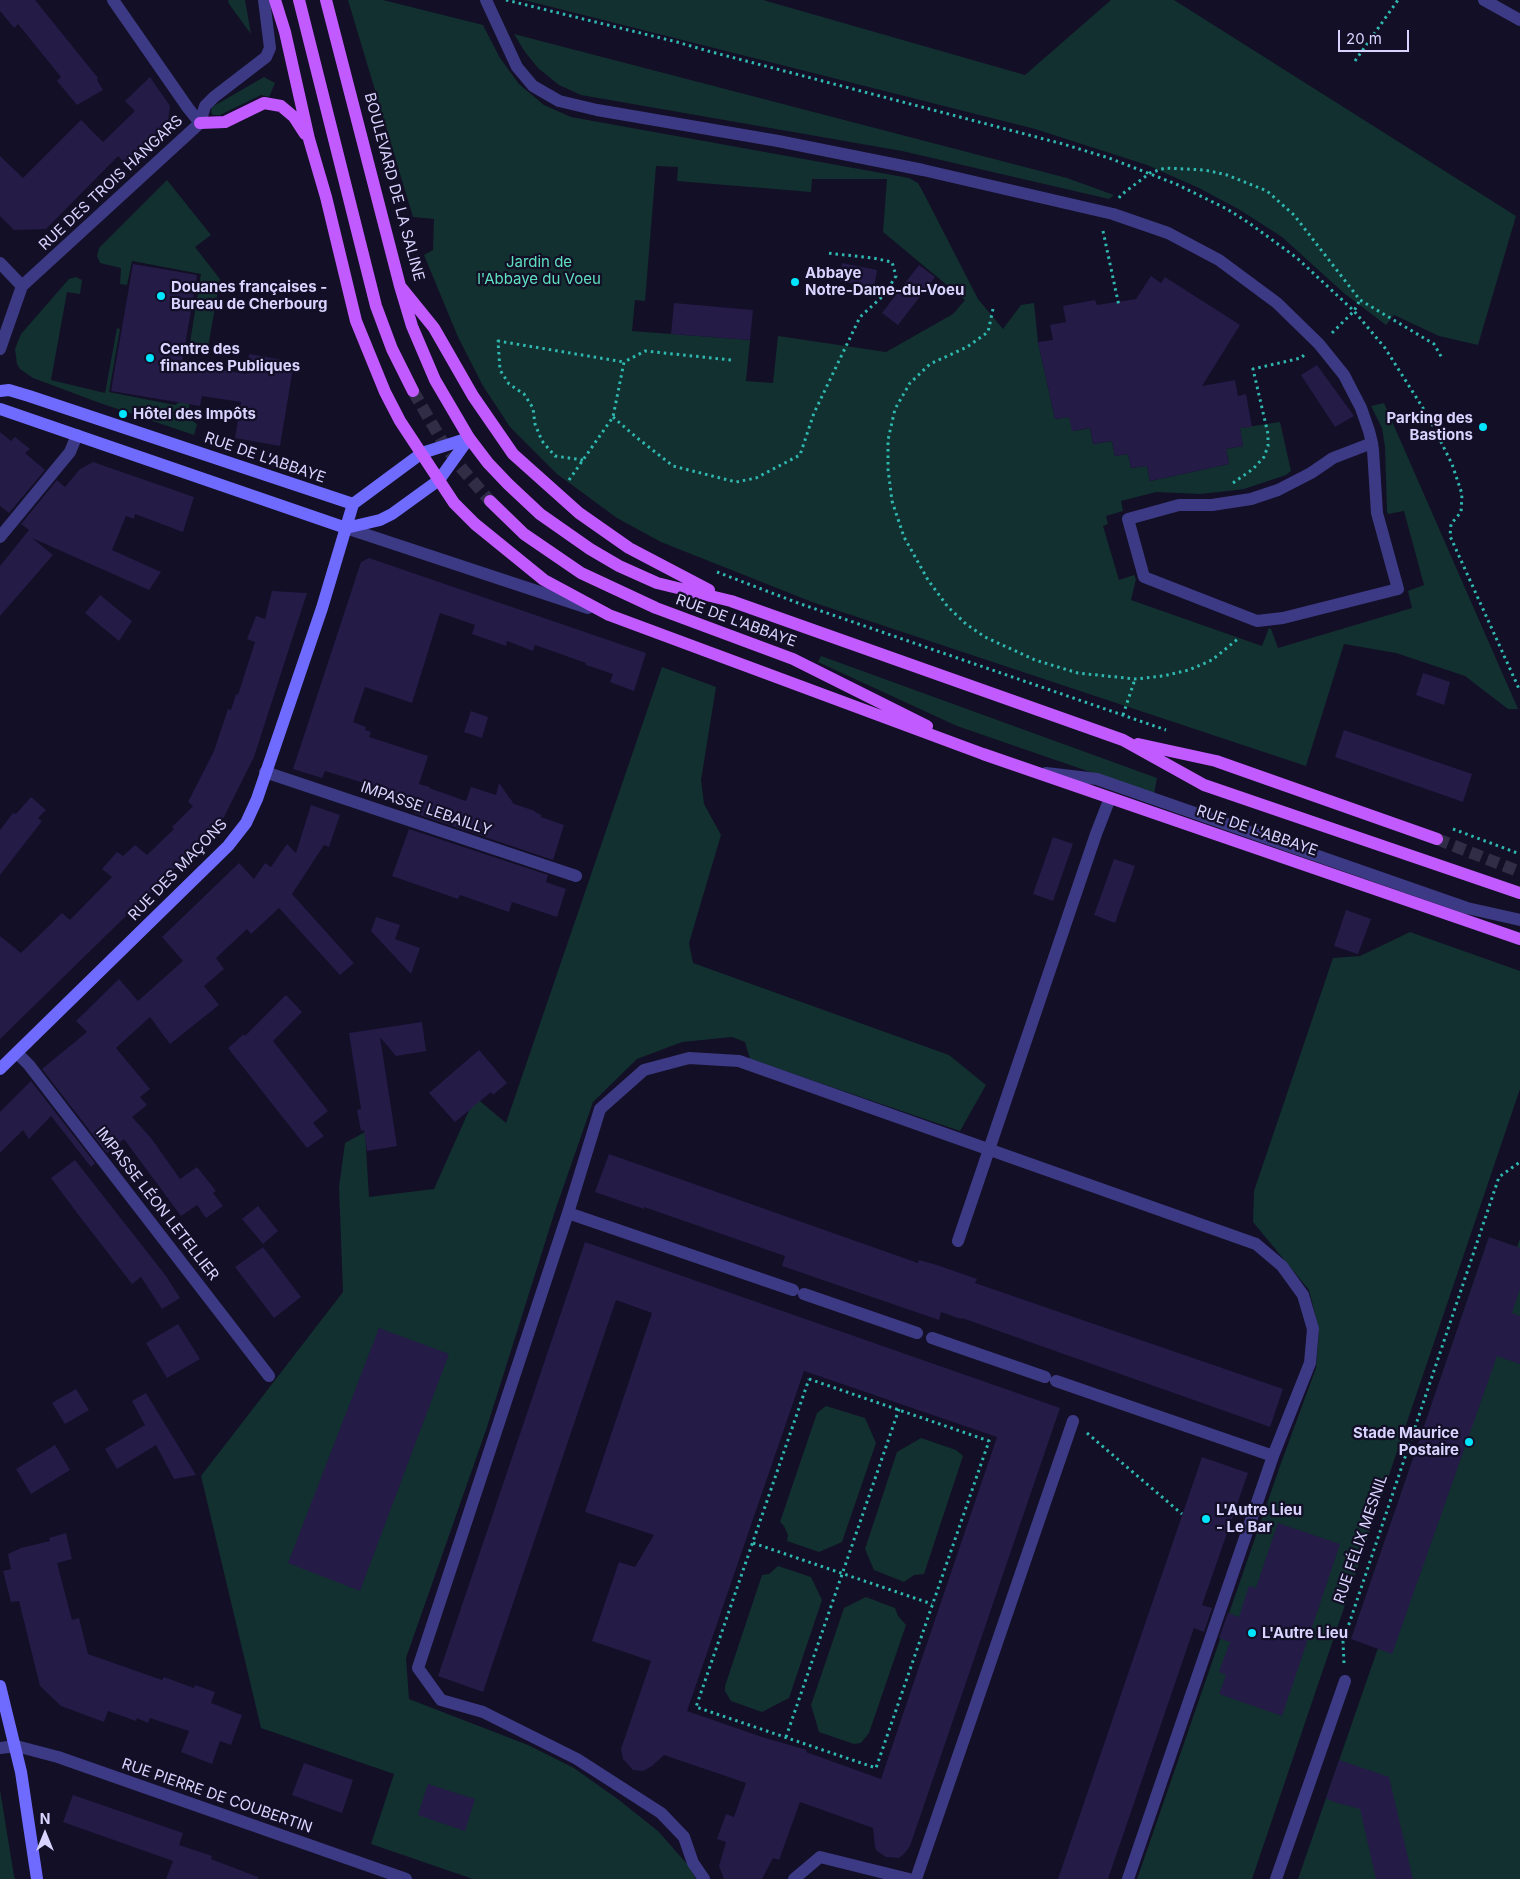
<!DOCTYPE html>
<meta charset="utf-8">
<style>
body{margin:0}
#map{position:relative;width:1520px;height:1879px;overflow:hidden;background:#130f26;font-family:Inter,sans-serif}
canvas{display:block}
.north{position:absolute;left:20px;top:1809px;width:50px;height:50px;-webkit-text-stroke:4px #130f26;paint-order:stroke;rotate:0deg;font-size:14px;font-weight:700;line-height:20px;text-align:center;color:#d9d4ff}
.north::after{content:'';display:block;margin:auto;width:18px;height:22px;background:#d9d4ff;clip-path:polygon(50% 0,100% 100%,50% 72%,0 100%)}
.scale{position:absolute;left:1338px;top:30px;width:71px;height:22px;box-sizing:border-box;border:2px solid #d9d4ff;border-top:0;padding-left:6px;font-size:15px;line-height:18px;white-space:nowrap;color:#d9d4ff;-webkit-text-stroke:4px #130f26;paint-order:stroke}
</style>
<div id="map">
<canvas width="1520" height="1879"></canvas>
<div class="north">N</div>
<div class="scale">20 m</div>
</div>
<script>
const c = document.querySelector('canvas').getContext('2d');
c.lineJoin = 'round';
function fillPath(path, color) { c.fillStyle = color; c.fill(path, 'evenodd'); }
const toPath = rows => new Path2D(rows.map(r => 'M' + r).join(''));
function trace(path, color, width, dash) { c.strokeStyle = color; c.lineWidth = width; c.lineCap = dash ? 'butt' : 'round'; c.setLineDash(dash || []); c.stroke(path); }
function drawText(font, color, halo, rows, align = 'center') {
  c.font = font + ' Inter,sans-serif'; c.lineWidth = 4.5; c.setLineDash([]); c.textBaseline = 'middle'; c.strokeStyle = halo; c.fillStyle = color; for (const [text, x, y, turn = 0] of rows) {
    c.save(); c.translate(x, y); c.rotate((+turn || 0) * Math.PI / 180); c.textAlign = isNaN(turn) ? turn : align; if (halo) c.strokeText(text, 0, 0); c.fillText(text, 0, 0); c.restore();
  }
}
fillPath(toPath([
 [228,0,245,0,251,34,229,4],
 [348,0,383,0,483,25,500,58,519,84,544,105,571,117,909,178,918,183,922,190,978,299,1003,329,1021,305,1034,303,1038,342,1055,419,1069,417,1073,431,1090,428,1093,444,1112,441,1115,456,1128,454,1131,468,1147,466,1150,481,1229,464,1226,449,1243,446,1240,428,1280,422,1291,471,1286,475,1244,489,1228,491,1200,494,1156,492,1121,501,1123,511,1106,516,1108,524,1103,526,1119,580,1134,575,1136,579,1131,600,1262,646,1269,628,1271,629,1278,648,1412,608,1408,591,1424,585,1404,511,1388,514,1387,511,1385,447,1382,428,1371,406,1384,403,1518,709,1508,709,1465,676,1396,653,1344,644,1306,766,812,602,661,542,617,518,557,474,510,427,483,386,458,337,424,255,433,250,434,219,413,217],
 [656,166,678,167,677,181,811,192,812,179,887,179,883,232,965,300,953,314,886,352,778,336,773,383,746,381,750,340,632,331,635,300,645,301],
 [524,0,763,0,1025,75,1111,0,1174,0,1516,216,1478,345,1439,336,1394,315,1386,325,1345,294,1282,237,1240,210,1199,188,1147,165,1035,129],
 [514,34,1067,178,1114,195,1109,199,902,151,581,95,559,85,538,68,525,52],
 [264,77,275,83,269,97,261,95,220,115,213,115,211,112,212,107],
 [167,180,211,235,195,247,220,279,207,353,189,349,201,274,132,261,127,285,120,284,121,268,100,263,97,256,99,248],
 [76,277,82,280,80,294,67,292,51,380,105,393,117,328,120,329,109,392,175,405,192,393,189,404,189,416,191,420,197,424,194,435,97,402,33,378,20,369,17,364,15,349,21,334,69,279],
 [821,656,1157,778,1154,794,957,726,818,662],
 [662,667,716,687,701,780,704,804,721,835,689,943,693,963,949,1055,986,1085,960,1131,750,1059,745,1042,732,1037,682,1042,637,1059,593,1102,555,1211,486,1430,406,1658,409,1699,528,1745,574,1768,619,1800,658,1831,688,1865,696,1879,473,1879,371,1844,394,1774,261,1728,201,1476,343,1292,339,1187,345,1143,365,1132,369,1197,434,1189,475,1097,506,1123],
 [1410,932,1520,971,1520,1089,1252,1879,1137,1879,1281,1463,1316,1368,1319,1330,1309,1290,1253,1222,1254,1191,1333,958,1360,956],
 [1491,1238,1517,1247,1520,1239,1520,1879,1298,1879,1378,1648,1352,1637,1488,1240],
 [826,1406,865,1418,876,1443,842,1542,819,1552,787,1541,788,1535,784,1526,780,1522,817,1413],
 [921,1438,956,1450,963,1456,924,1574,914,1575,904,1582,874,1570,865,1549,897,1452],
 [778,1566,811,1577,822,1600,789,1698,762,1712,731,1701,725,1691,725,1686,762,1575,769,1574],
 [866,1597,895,1608,898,1616,906,1625,869,1733,861,1743,854,1744,819,1732,811,1705,844,1608],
 [0,1790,14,1876,15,1879,0,1879]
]), '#12302f');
fillPath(toPath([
 [0,0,35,0,98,78,97,80,103,90,77,105,57,81,61,77,18,24,14,28,0,11],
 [150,77,170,106,168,121,125,163,118,156,46,229,14,230,0,216,0,156,23,178,81,120,103,142,135,111,125,101],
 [842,263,877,270,874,288,840,281],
 [133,264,197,275,182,363,246,374,249,354,294,362,280,446,235,438,241,402,202,396,200,406,111,391],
 [919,265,935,277,898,325,882,313],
 [1151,276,1161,283,1165,277,1240,325,1202,386,1235,380,1238,396,1246,394,1252,427,1240,428,1243,446,1226,449,1229,464,1150,481,1147,466,1131,468,1128,454,1115,456,1112,441,1093,444,1090,428,1072,431,1069,417,1055,419,1038,342,1053,340,1050,325,1066,322,1063,306,1095,300,1097,305,1136,299],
 [674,303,753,310,750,340,671,334],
 [1317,365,1354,416,1335,427,1301,375],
 [0,432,11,441,15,437,30,449,25,453,45,470,9,513,0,506],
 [93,462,194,497,183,532,135,514,134,519,126,516,112,550,161,572,149,590,32,538,53,555,0,616,0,566,29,530,21,524,57,480,65,487,80,469],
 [369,558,646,653,634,691,610,682,613,674,586,665,586,663,535,645,533,651,507,641,506,646,472,634,475,625,440,613,412,703,365,687,353,722,366,727,365,730,371,732,369,737,428,756,419,784,430,787,429,788,466,801,471,787,496,795,499,783,514,804,535,811,535,812,541,815,541,817,564,825,553,860,414,813,415,809,361,791,364,783,325,771,322,778,293,769,361,562],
 [272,591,307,593,254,757,224,817,210,834,0,1039,0,936,21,953,62,913,70,920,112,877,102,869,117,852,123,856,135,845,147,855,174,829,172,827,193,806,188,802,214,751,228,709,231,710,236,694,238,695,255,642,247,639,256,616,265,619],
 [100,595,132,621,119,641,85,613],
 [1423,673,1450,682,1444,705,1416,695],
 [471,711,488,717,482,738,464,732],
 [1344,730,1472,774,1463,802,1335,757],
 [31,797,46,810,38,818,42,821,0,875,0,830,13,813,16,814],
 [311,805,340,815,329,847,324,845,292,894,354,963,340,975,279,908,251,934,247,929,216,958,224,969,204,986,219,1005,170,1044,150,1017,116,1048,150,1089,140,1097,147,1105,132,1117,151,1138,180,1179,197,1167,216,1191,213,1193,223,1206,206,1218,197,1205,181,1216,124,1139,107,1153,42,1069,87,1032,76,1021,119,979,138,1001,183,961,162,937,239,863,254,879,265,863,271,867,287,844,296,853],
 [409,829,548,875,546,882,566,889,557,917,512,902,509,912,460,895,458,899,392,876],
 [1053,837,1073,844,1053,901,1033,894],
 [1114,859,1135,866,1115,923,1094,915],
 [1346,910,1371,919,1358,954,1334,946],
 [376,917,400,925,395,939,420,948,411,974,371,931],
 [286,995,302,1012,273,1041,328,1111,313,1123,324,1136,307,1148,228,1048,244,1034,245,1036],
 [422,1022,426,1051,396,1056,380,1037,397,1146,367,1151,364,1130,361,1131,357,1110,361,1109,349,1033],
 [479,1050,507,1083,493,1095,491,1092,455,1122,429,1093],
 [31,1081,95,1163,91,1167,51,1116,29,1139,23,1130,0,1153,0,1112],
 [609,1154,918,1263,919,1260,937,1265,977,1279,975,1283,1283,1389,1270,1427,962,1318,961,1319,941,1312,939,1320,782,1266,785,1256,644,1207,644,1209,595,1192],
 [75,1160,166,1276,180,1298,162,1309,141,1277,132,1284,77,1213,51,1178],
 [258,1206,278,1231,263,1244,242,1219],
 [1489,1237,1520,1248,1520,1289,1512,1313,1520,1316,1520,1364,1497,1356,1392,1654,1351,1639],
 [585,1242,1060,1408,910,1846,904,1854,899,1858,886,1857,877,1851,875,1847,873,1828,800,1802,779,1860,773,1858,762,1879,724,1879,719,1866,726,1842,717,1839,726,1814,734,1817,746,1783,664,1755,652,1766,643,1771,633,1770,623,1759,621,1749,651,1661,592,1641,619,1562,635,1567,654,1535,585,1512,652,1313,616,1300,483,1692,438,1676],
 [804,1371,997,1437,881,1779,806,1752,807,1750,762,1737,687,1711],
 [263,1247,301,1297,274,1318,235,1267],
 [178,1324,200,1359,167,1378,146,1343],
 [379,1328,449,1354,360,1591,288,1563],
 [76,1389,89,1410,65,1424,52,1403],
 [146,1393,160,1416,196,1475,174,1479,156,1445,117,1469,105,1449,145,1425,132,1401],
 [55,1445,70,1470,31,1494,16,1469],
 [1202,1457,1248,1473,1202,1605,1212,1608,1204,1632,1194,1628,1108,1879,1058,1879],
 [1278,1523,1340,1544,1282,1716,1219,1694,1226,1675,1219,1672,1230,1642,1219,1638,1228,1613,1239,1617,1249,1586,1256,1588],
 [66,1533,72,1559,57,1563,72,1620,79,1618,88,1654,162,1680,164,1677,194,1688,195,1685,215,1692,211,1703,242,1715,231,1745,220,1741,212,1764,181,1752,189,1731,150,1718,148,1723,137,1718,136,1721,108,1711,104,1722,61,1706,40,1686,19,1601,11,1602,3,1571,11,1569,8,1554,21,1548,50,1541,49,1538],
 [1339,1760,1389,1777,1413,1879,1376,1879,1360,1809,1334,1802,1326,1798],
 [304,1763,353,1780,342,1813,292,1795],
 [428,1784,475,1799,465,1831,418,1815],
 [73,1795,183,1833,178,1849,179,1845,212,1856,211,1859,258,1877,258,1879,166,1879,173,1861,63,1822]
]), '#241b47');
trace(toPath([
 [413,391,442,441,457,463,490,501],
 [1437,839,1520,872]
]), '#312d47', 12, [12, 6]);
trace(toPath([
 [506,0,677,42,708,51,1063,144,1109,158,1176,184,1227,209,1249,223,1297,258,1354,311,1385,348,1428,416,1452,464,1462,494,1461,512,1451,524,1450,536,1520,691],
 [1355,61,1398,0],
 [1119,198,1121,195,1150,173,1165,168,1205,170,1227,175,1267,191,1294,215,1360,300,1434,344,1442,358],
 [1103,231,1119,306],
 [993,309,988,332,967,347,930,364,910,383,895,409,888,440,888,469,892,501,904,537,928,580,948,607,966,624,985,637,1035,660,1078,673,1135,679,1163,676,1189,670,1212,660,1239,638],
 [1332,333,1354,311,1360,300],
 [613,417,636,437,673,466,736,482,756,478,800,455,814,413,860,317,884,295,896,276,892,262,873,258,827,253],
 [583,460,555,456,542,441,535,424,533,408,524,394,509,384,500,370,498,341,624,362],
 [569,480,613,417,624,362,645,351,731,360],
 [1233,483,1253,469,1264,457,1268,446,1268,434,1253,369,1301,358,1305,354],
 [717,572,798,603,1166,730],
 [1123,715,1135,679],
 [1453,829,1520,854],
 [809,1379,989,1441,876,1768,696,1707,809,1379],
 [1087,1433,1182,1514],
 [753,1543,932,1604],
 [1344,1663,1343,1642,1499,1177,1520,1162],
 [786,1737,899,1409]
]), '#2fb8b0', 3, [2.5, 4]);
trace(toPath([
 [486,0,517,67,533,86,559,101,597,110,778,141,923,170,1113,214,1168,233,1219,260,1277,303,1319,344,1344,375,1361,408,1369,431,1372,443,1373,450,1377,513,1398,589,1283,618,1257,621,1144,577,1128,519,1179,505,1212,505,1251,499,1278,490,1311,473,1333,458,1372,443],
 [1484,0,1520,20],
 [346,528,588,608],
 [1046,773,1097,779,1467,908,1520,920],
 [568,1213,793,1290],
 [958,1241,1096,834,1110,798],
 [804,1294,917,1333],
 [932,1338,1045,1377],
 [1056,1381,1273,1456],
 [704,1879,693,1863,684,1837,661,1813,577,1759,483,1712,441,1700,418,1668,568,1213,600,1109,644,1070,689,1058,739,1061,1256,1244,1282,1266,1303,1295,1313,1329,1310,1363,1273,1456,1128,1879],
 [794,1879,820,1857,909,1879],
 [916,1879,1073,1421]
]), '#3d3a85', 12);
trace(toPath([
 [113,0,188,108,200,123],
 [0,263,22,286],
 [0,349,22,286,200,123,205,106,214,97,266,57,270,48,264,0],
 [0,537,70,452,77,435],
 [265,772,576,876],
 [17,1053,29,1065,269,1376],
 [0,1748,16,1746,58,1757,406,1879],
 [1276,1879,1345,1681]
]), '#3d3a85', 12);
trace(toPath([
 [0,391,9,390,29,396,353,504],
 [0,409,346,528,380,520,392,514,439,480,469,438],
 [353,504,422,453,469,438],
 [0,1069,228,846,246,823,257,799,322,608,353,504],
 [0,1686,21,1772,37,1879]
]), '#6f6bff', 12);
trace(toPath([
 [275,0,285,32,309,139,326,197,356,321,385,392,400,421,454,503,475,524,544,580,609,615,983,754,1520,939],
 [299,0,376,306,392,349,413,391],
 [326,0,400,286,434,328,473,396,513,454,579,513,629,548,709,590],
 [200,123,225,122,264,103,281,106,294,117,305,134],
 [400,286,412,326,435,380,469,438,488,463,508,484,540,514,590,549,619,566,657,583,731,601,1123,740,1204,785,1520,893],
 [490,501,524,534,581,573,656,608,793,659,927,726],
 [1138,744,1216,761,1437,839]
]), '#c25bff', 12);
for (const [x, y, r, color] of [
 [795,282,5,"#00e5ff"],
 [161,296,5,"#00e5ff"],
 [150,358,5,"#00e5ff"],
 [123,414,5,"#00e5ff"],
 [1483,427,5,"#00e5ff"],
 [1469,1442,5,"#00e5ff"],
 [1206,1519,5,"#00e5ff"],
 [1252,1633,5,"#00e5ff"]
]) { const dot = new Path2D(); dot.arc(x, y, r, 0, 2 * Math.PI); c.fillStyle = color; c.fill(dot); trace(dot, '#130f26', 2); }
drawText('15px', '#d9d4ff', '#130f26', [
 ["RUE DES TROIS HANGARS",111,183,-43],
 ["BOULEVARD DE LA SALINE",394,187,75],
 ["RUE DE L'ABBAYE",265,458,19],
 ["RUE DE L'ABBAYE",736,621,20],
 ["IMPASSE LEBAILLY",426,809,19],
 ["RUE DE L'ABBAYE",1257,831,19],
 ["RUE DES MAÇONS",178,870,-46],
 ["IMPASSE LÉON LETELLIER",157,1204,52],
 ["RUE FÉLIX MESNIL",1361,1539,-71],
 ["RUE PIERRE DE COUBERTIN",217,1796,19]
]);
drawText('15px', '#5fe0c0', '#130f26', [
 ["Jardin de",539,262],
 ["l'Abbaye du Voeu",539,279]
]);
drawText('bold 15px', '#d9d4ff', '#130f26', [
 ["Abbaye",805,273],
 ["Notre-Dame-du-Voeu",805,290],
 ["Douanes françaises -",171,287],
 ["Bureau de Cherbourg",171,304],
 ["Centre des",160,349],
 ["finances Publiques",160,366],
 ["Hôtel des Impôts",133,414],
 ["Parking des",1473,418,"right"],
 ["Bastions",1473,435,"right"],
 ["Stade Maurice",1459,1433,"right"],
 ["Postaire",1459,1450,"right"],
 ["L'Autre Lieu",1216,1510],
 ["- Le Bar",1216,1527],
 ["L'Autre Lieu",1262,1633]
], 'left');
</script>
